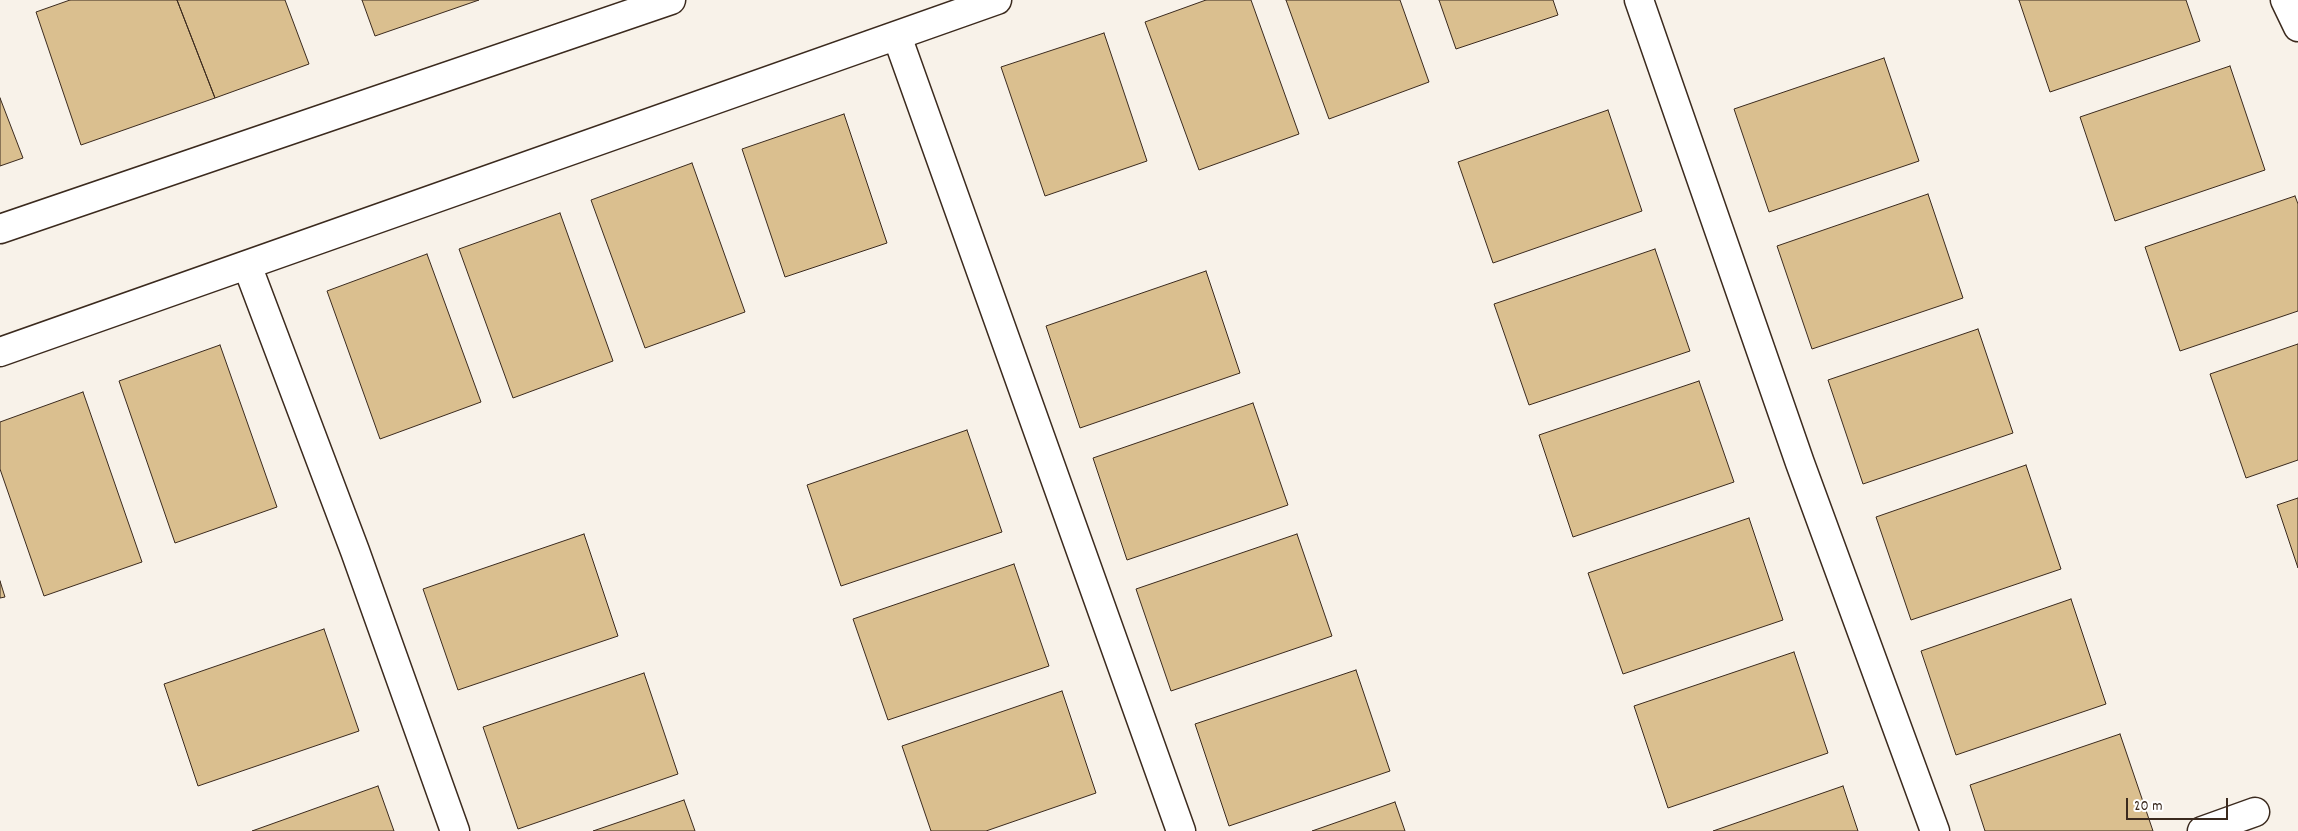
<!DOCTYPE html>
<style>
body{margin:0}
#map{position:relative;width:2298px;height:831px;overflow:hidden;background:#f8f2e9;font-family:Dekko,sans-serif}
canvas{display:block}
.scale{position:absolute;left:2126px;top:798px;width:102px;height:22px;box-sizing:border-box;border:2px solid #3b2a1e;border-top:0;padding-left:6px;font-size:15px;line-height:18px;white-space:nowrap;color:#3b2a1e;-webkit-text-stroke:4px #fff;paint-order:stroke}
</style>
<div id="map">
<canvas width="2298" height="831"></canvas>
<div class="scale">20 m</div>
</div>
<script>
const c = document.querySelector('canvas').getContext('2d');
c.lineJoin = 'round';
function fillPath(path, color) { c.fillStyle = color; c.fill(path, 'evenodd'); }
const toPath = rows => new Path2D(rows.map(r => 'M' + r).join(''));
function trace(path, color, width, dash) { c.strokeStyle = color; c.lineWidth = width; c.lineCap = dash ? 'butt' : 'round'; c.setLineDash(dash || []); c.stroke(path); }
const building = toPath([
 [70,0,177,0,215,98,81,145,36,12,70,0],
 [177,0,285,0,309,64,215,98,177,0],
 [362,0,479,0,375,36,362,0],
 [1206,0,1251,0,1299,134,1199,170,1145,22,1206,0],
 [1286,0,1400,0,1429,82,1329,119,1286,0],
 [1439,0,1553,0,1558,15,1456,49,1439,0],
 [2019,0,2186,0,2200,41,2050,92,2019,0],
 [1104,33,1147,161,1045,196,1001,67,1104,33],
 [1884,58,1919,161,1769,212,1734,109,1884,58],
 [2230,66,2265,170,2115,221,2080,117,2230,66],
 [0,98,23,158,0,166,0,98],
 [1608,110,1642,211,1493,263,1458,162,1608,110],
 [844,114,887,243,785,277,742,149,844,114],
 [692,163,745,312,645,348,591,200,692,163],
 [1928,194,1963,298,1812,349,1777,246,1928,194],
 [2295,196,2298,204,2298,311,2180,351,2145,247,2295,196],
 [560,213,613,361,513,398,459,249,560,213],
 [1655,249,1690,351,1529,405,1494,304,1655,249],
 [427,254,481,402,380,439,327,291,427,254],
 [1206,271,1240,373,1080,428,1046,326,1206,271],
 [1978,329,2013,433,1863,484,1828,380,1978,329],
 [2298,344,2298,460,2246,478,2210,374,2298,344],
 [220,345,277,507,175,543,119,381,220,345],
 [1699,381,1734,482,1573,537,1539,435,1699,381],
 [83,392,142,562,44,596,0,469,0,422,83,392],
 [1253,403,1288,505,1127,560,1093,458,1253,403],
 [967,430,1002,532,841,586,807,485,967,430],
 [2026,465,2061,569,1911,620,1876,517,2026,465],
 [2298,498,2298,568,2277,505,2298,498],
 [1749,518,1783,620,1623,674,1588,573,1749,518],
 [584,534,618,636,458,690,423,589,584,534],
 [1297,534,1332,636,1171,691,1136,589,1297,534],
 [1014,564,1049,666,888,720,853,619,1014,564],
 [0,581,5,597,0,598,0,581],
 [2071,599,2106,704,1956,755,1921,651,2071,599],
 [324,629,359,731,198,786,164,684,324,629],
 [1794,652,1828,753,1668,808,1634,706,1794,652],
 [1356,670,1390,771,1229,826,1195,724,1356,670],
 [644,673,678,774,518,829,483,727,644,673],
 [1062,691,1096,793,986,831,931,831,902,746,1062,691],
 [2120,734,2153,831,1985,831,1970,785,2120,734],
 [378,786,394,831,252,831,378,786],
 [1843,786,1858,831,1713,831,1843,786],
 [684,800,695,831,593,831,684,800],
 [1395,802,1405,831,1312,831,1395,802]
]);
fillPath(building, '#dabf8f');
trace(building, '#3b2a1e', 1);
const minor = toPath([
 [1639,0,1800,463,1935,831],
 [2285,0,2298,27],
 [897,36,1181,831],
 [0,229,671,0],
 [247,265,355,551,455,831],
 [0,352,997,0],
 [2202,831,2255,812]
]);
trace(minor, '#3b2a1e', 31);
trace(minor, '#fff', 28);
</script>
